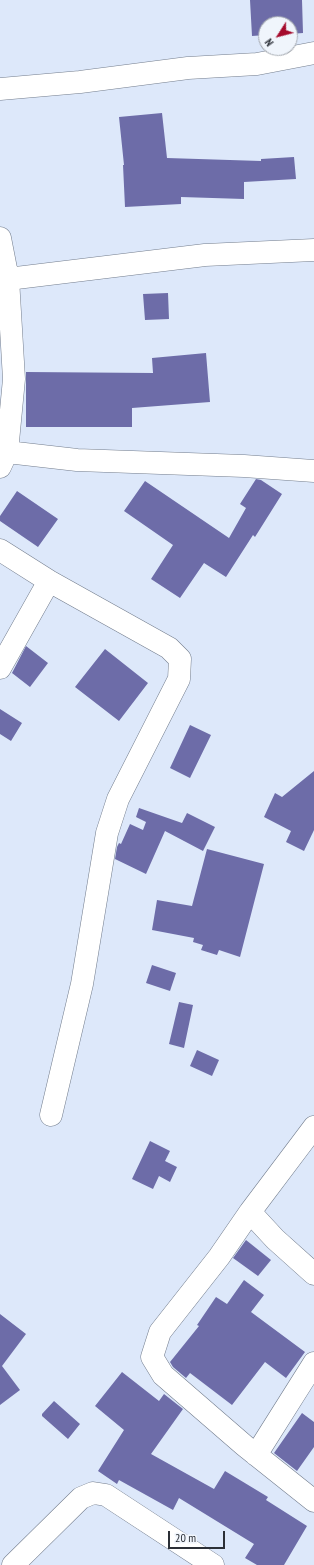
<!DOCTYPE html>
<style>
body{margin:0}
#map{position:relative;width:314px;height:1565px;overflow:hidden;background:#dde8fa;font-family:"PT Sans Narrow",sans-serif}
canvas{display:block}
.north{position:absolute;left:258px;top:16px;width:40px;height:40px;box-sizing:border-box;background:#f0f5fc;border:1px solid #a1a6ad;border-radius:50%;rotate:234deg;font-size:11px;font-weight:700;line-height:16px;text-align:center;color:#2b2f36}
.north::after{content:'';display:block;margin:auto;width:14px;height:18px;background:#a50b2d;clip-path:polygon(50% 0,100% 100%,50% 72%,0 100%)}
.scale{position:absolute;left:168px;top:1531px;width:57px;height:18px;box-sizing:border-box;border:2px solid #2b2f36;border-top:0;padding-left:5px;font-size:12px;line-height:14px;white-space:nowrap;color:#2b2f36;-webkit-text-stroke:3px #f0f5fc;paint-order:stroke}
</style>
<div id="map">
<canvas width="314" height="1565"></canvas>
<div class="north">N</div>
<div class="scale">20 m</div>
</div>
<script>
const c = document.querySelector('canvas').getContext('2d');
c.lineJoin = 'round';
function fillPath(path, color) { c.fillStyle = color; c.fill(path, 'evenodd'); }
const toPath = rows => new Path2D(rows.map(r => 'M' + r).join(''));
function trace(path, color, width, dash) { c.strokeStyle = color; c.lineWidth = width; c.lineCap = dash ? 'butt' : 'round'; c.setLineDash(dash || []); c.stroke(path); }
fillPath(toPath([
 [250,0,302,0,303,33,290,34,290,24,266,24,266,35,252,36],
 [162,113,167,158,261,161,261,159,294,157,296,179,244,182,244,199,181,197,181,204,125,207,123,165,124,165,119,117],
 [168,293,169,319,145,320,143,294],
 [206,353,210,402,132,408,132,427,26,427,26,372,153,373,152,358],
 [256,479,261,480,282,494,255,537,253,535,226,577,204,563,180,598,151,579,173,545,124,511,145,481,229,538,246,508,240,504],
 [17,491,58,519,38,547,0,521,0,516],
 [26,646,48,663,30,687,12,673],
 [105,649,148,683,119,721,75,687],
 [0,709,22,723,11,741,0,734],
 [190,725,211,735,190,778,170,768],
 [314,771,314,830,304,851,286,842,291,831,264,817,275,793,282,797],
 [139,808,182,823,187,813,215,827,203,851,165,831,146,874,115,859,117,847,119,843,121,844,130,824,143,830,146,822,136,817],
 [207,849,264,864,240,957,219,950,217,955,201,950,203,945,193,942,194,938,152,930,157,900,192,906],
 [152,965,176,973,170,991,146,983],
 [179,1002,193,1005,184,1048,169,1044],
 [197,1050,219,1060,212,1076,190,1066],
 [150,1141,170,1151,165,1161,177,1167,170,1182,159,1176,153,1189,132,1179],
 [246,1240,271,1260,258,1276,233,1258],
 [244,1280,264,1295,251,1312,305,1352,286,1378,265,1362,232,1405,190,1373,186,1378,173,1367,170,1362,199,1326,197,1325,216,1297,227,1304],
 [0,1314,26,1334,2,1366,20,1390,0,1405],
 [122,1372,159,1401,164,1394,183,1409,151,1454,214,1489,225,1471,268,1497,266,1500,307,1526,284,1565,257,1565,245,1558,254,1544,179,1498,173,1510,119,1480,117,1484,98,1471,124,1430,95,1406],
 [54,1401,80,1424,68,1439,42,1416,42,1414],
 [302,1413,314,1422,314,1447,297,1471,274,1453]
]), '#6d6ca8');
const minor = toPath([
 [0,89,80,82,188,68,257,64,314,53],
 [0,238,8,279,14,379,7,452,0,467],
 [8,279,205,255,314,250],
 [7,452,77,460,244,466,314,471],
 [0,550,49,581,169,648,180,659,179,679,118,799,107,833,82,984,51,1115],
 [0,668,49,581],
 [314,1127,250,1212,275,1239,314,1274],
 [250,1212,219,1257,160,1332,152,1357,163,1375,245,1446,314,1501],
 [256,1455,314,1363],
 [13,1565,81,1498,93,1493,106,1495,213,1565]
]);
trace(minor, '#737d8d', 23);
trace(minor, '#fff', 22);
</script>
